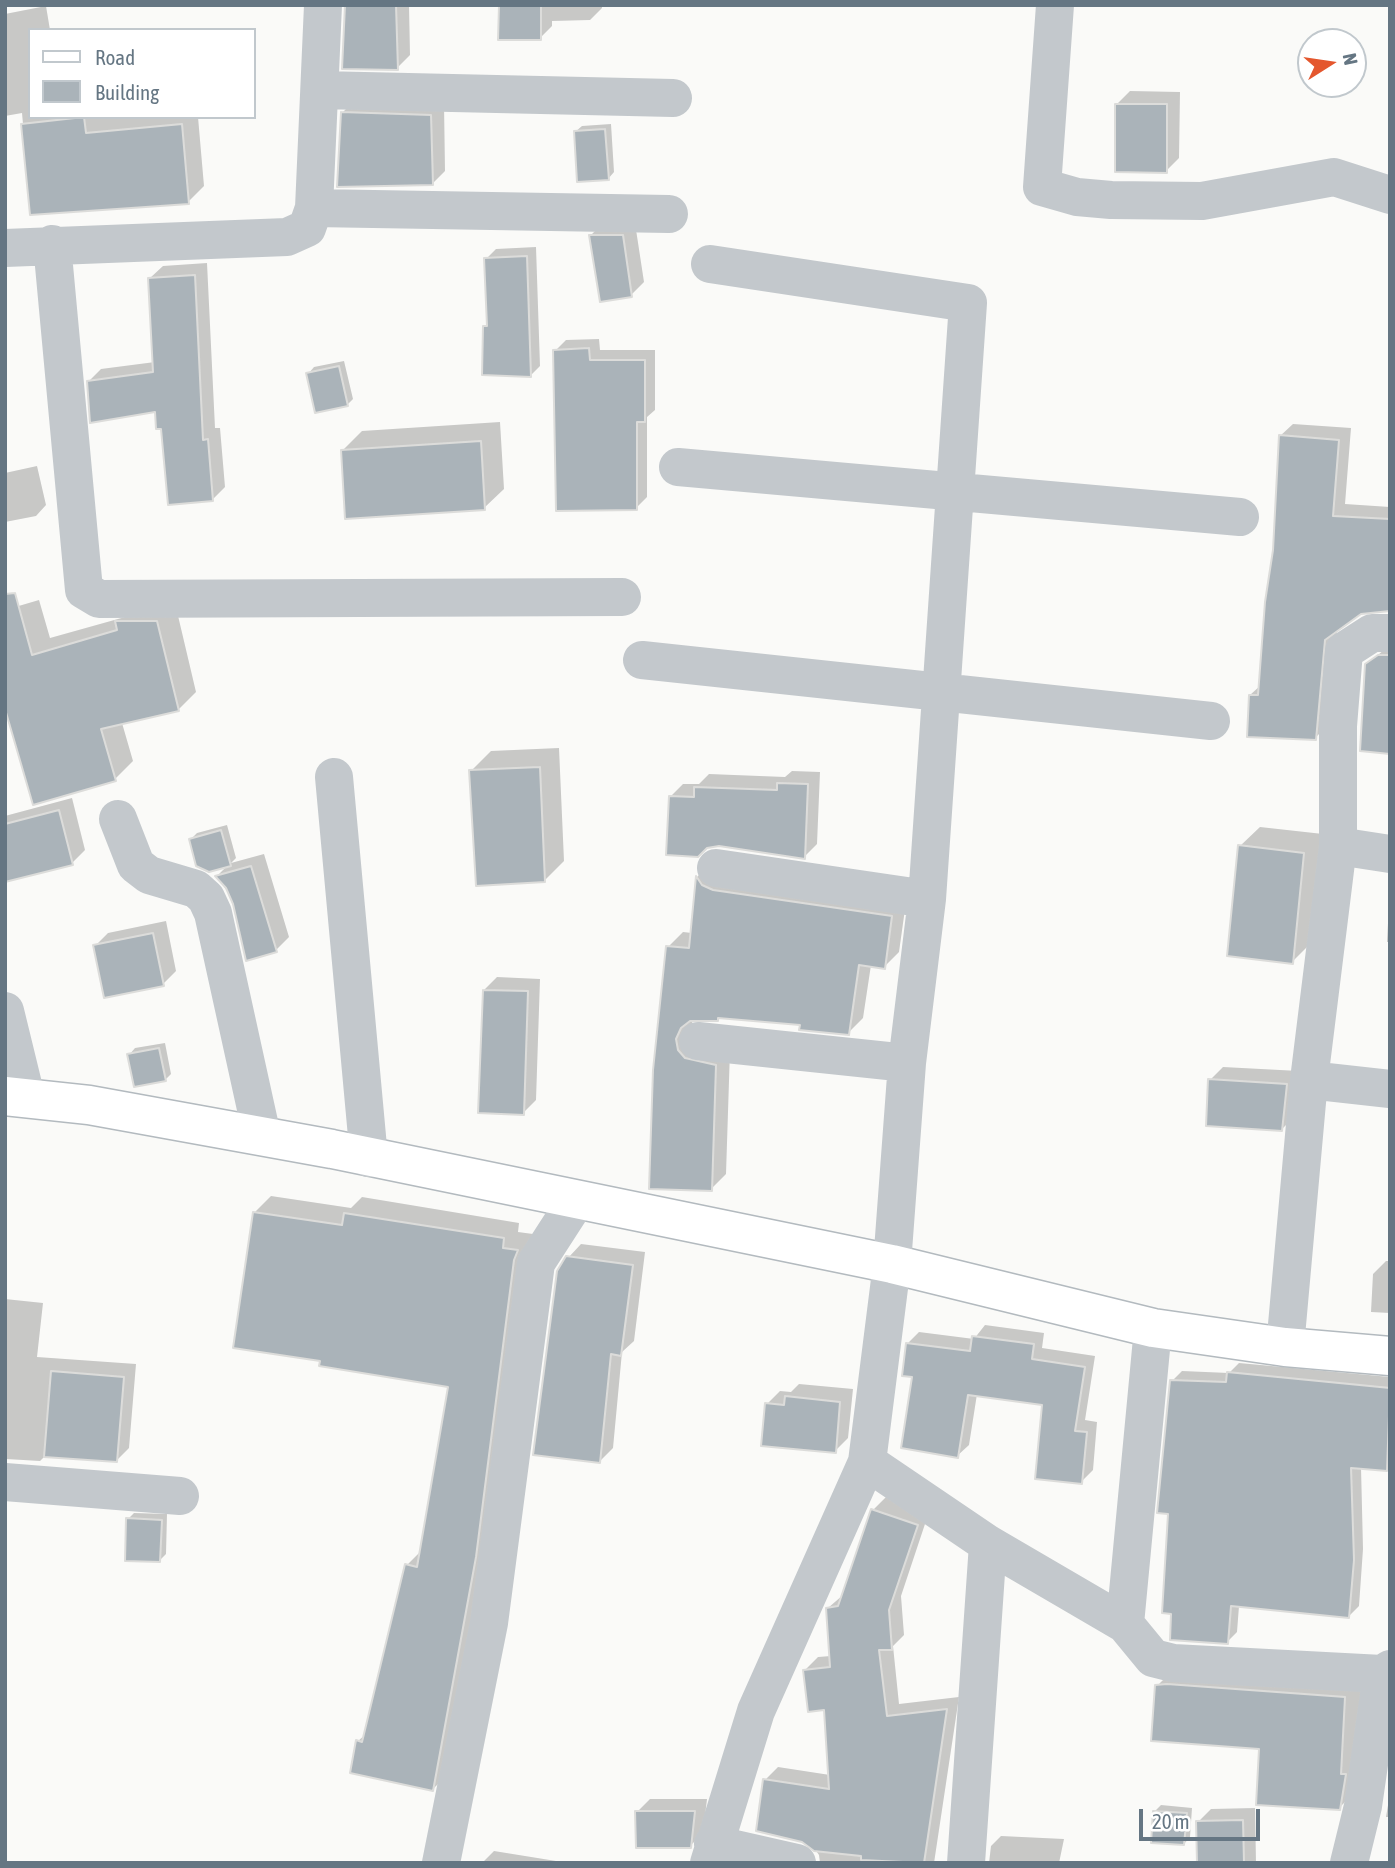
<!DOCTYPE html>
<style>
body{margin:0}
#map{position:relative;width:1395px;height:1868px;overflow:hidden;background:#fafaf8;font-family:"Asap Condensed",sans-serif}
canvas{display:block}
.frame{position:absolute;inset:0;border:7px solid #657683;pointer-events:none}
.legend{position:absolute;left:28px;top:28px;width:228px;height:91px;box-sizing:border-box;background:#fff;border:2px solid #c1c8cd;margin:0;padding:9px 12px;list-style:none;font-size:21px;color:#657683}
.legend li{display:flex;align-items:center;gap:14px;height:35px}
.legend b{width:35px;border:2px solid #c1c8cd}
.north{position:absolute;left:1297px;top:28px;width:70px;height:70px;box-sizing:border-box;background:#fff;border:2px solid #c1c8cd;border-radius:50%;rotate:78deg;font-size:19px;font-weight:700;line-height:28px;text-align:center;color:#657683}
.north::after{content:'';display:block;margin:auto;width:24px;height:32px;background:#e4572e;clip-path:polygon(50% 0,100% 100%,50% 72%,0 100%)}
.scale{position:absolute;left:1139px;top:1809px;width:121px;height:32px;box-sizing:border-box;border:4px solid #657683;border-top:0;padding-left:9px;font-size:21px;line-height:24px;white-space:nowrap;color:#657683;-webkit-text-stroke:5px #fff;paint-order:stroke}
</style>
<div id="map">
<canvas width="1395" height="1868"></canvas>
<div class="frame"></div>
<ul class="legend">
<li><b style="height:9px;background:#fff"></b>Road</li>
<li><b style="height:19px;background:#aab3b9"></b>Building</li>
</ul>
<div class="north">N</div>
<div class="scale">20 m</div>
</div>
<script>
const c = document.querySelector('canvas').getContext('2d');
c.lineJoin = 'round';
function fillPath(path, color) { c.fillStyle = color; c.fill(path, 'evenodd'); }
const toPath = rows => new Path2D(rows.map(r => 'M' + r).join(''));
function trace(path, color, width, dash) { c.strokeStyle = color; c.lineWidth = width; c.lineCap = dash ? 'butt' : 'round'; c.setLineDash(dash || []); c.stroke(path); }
fillPath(toPath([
 [345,5,409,5,410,55,397,68],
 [500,5,602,5,602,8,590,20,552,21,552,26,540,38],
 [46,6,50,30,30,30,30,117,198,117,204,186,188,202,31,213,22,113,5,116,5,14],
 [1130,91,1180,92,1179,158,1166,171,1117,104],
 [355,100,444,103,445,171,432,184,342,113],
 [611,124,614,172,608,179,575,132,582,126],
 [604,222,635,223,644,282,631,295,591,235],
 [536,247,540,366,530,376,485,327,489,323,486,259,496,249],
 [207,263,215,428,220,428,225,487,212,500,163,427,157,410,88,382,101,369,155,362,150,278,163,266],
 [599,339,600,350,655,350,655,410,647,417,647,497,636,508,555,351,566,340],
 [344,361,353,399,347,405,308,374,314,367],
 [500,422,504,489,484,508,342,451,362,431],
 [1293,424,1351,428,1345,504,1390,507,1390,609,1360,613,1337,630,1328,725,1315,738,1250,695,1261,685,1275,550,1280,436],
 [37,466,46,505,36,516,5,522,5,473],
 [39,600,50,638,175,603,196,692,178,710,122,723,133,761,115,779,5,703,5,610],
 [1390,645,1390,752,1367,664],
 [559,748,564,861,544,881,471,771,491,751],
 [792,771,820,772,817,844,804,857,670,797,683,784,699,784,709,774,785,777],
 [72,798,85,850,72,863,5,877,5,816],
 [227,825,236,858,231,863,264,854,289,937,276,950,235,903,217,876,228,865,191,839,197,833],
 [1260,827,1323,834,1312,942,1292,962,1240,846],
 [711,863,906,902,899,952,884,967,871,965,863,1018,848,1033,802,1023,720,1016,717,1019,692,1019,693,1035,730,1050,726,1174,711,1189,651,1187,668,947,683,932,692,933,697,877],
 [1390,885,1390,942,1387,942],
 [166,921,176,971,163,984,95,946,108,933],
 [497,977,540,979,536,1100,523,1113,484,990],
 [165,1043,171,1074,165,1080,129,1055,135,1048],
 [1223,1067,1299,1071,1295,1116,1282,1129,1210,1080],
 [271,1196,351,1208,362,1197,519,1223,518,1232,533,1234,449,1773,433,1789,358,1741,366,1734,407,1565,422,1550,450,1386,322,1359,255,1212],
 [581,1244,645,1252,634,1341,622,1352,613,1448,600,1461,568,1258],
 [1386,1261,1390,1261,1390,1313,1371,1312,1373,1274],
 [5,1299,43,1303,37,1357,136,1364,129,1448,117,1460,46,1455,40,1461,6,1459],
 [985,1325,1044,1333,1042,1348,1095,1356,1085,1420,1097,1422,1093,1470,1081,1482,1043,1403,977,1394,969,1445,957,1456,914,1376,908,1343,919,1332,974,1339],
 [1239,1363,1390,1377,1390,1469,1361,1467,1363,1549,1359,1606,1349,1616,1239,1606,1237,1632,1227,1642,1170,1512,1172,1381,1182,1371,1229,1373],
 [799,1384,853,1389,848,1438,835,1451,767,1404,780,1391,791,1392],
 [886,1497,929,1512,901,1596,904,1635,893,1646,899,1704,959,1697,934,1863,820,1863,819,1855,812,1845,758,1830,765,1780,778,1767,830,1775,826,1708,805,1670,818,1657,831,1656,828,1608,843,1595,873,1510],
 [134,1513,167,1514,166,1554,160,1560,128,1519],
 [1175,1668,1373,1681,1357,1790,1339,1808,1260,1748,1157,1686],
 [1390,1793,1390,1817,1386,1817],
 [650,1799,707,1799,703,1833,690,1846,637,1812],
 [1161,1805,1192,1808,1190,1837,1184,1844,1155,1811],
 [1255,1808,1256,1863,1199,1863,1198,1822,1211,1809],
 [1001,1836,1064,1839,1059,1863,989,1863,991,1846],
 [494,1851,556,1861,556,1863,482,1863]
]), '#0003');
const building = toPath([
 [345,5,396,5,398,70,342,69,345,5],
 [499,5,541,5,541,40,498,40,499,5],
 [1115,104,1167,104,1167,173,1115,172,1115,104],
 [341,112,431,115,433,185,337,187,341,112],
 [84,117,86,133,182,124,189,204,30,215,21,124,84,117],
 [605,129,609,180,577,182,574,131,605,129],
 [589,235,623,235,632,297,600,302,589,235],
 [527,256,531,377,482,375,483,326,487,326,484,258,527,256],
 [195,275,203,440,208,439,213,501,168,505,161,429,156,429,155,412,90,423,87,381,153,372,148,278,195,275],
 [589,348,590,360,645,360,645,422,637,422,637,510,556,511,553,350,589,348],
 [339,366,348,406,315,413,306,373,339,366],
 [1279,435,1339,440,1333,516,1390,519,1390,611,1361,614,1325,640,1316,740,1247,737,1249,695,1258,695,1265,602,1273,550,1279,435],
 [481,441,485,510,345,519,341,450,481,441],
 [15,593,32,655,117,630,115,621,157,621,179,711,101,729,116,781,33,805,5,709,5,594,15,593],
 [1378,655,1390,655,1390,754,1360,751,1365,664,1378,655],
 [540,767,545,882,476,886,469,770,540,767],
 [777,783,808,784,805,859,719,846,707,848,698,857,666,855,669,796,694,797,694,787,777,790,777,783],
 [59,810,73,865,5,882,5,824,59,810],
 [221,830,231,866,209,872,196,866,189,839,221,830],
 [1238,845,1304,853,1293,964,1227,956,1238,845],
 [251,866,277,952,246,961,233,904,226,888,215,876,251,866],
 [696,876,702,885,713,890,892,916,885,969,859,965,849,1035,799,1030,800,1025,718,1018,718,1021,690,1021,681,1028,676,1039,678,1050,685,1058,716,1065,712,1191,649,1189,653,1070,666,946,689,948,696,876],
 [153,933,164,986,104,998,93,945,153,933],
 [483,990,528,991,524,1115,478,1113,483,990],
 [159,1048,166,1081,134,1087,127,1054,159,1048],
 [1208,1079,1287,1084,1282,1131,1206,1126,1208,1079],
 [253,1212,342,1225,344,1213,504,1238,503,1248,518,1250,514,1260,476,1557,433,1791,350,1773,356,1740,362,1742,405,1564,417,1567,448,1387,319,1366,320,1361,233,1348,253,1212],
 [566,1256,633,1265,621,1356,611,1354,600,1463,533,1455,557,1271,566,1256],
 [972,1336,1034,1344,1032,1359,1085,1367,1075,1431,1087,1432,1082,1484,1035,1479,1042,1405,968,1395,958,1458,901,1448,912,1377,902,1376,906,1343,970,1351,972,1336],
 [51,1371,124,1377,117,1462,44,1457,51,1371],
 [1227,1372,1390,1388,1387,1471,1351,1468,1354,1560,1349,1618,1231,1606,1228,1644,1170,1640,1171,1614,1162,1613,1168,1514,1157,1513,1170,1380,1226,1382,1227,1372],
 [785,1396,840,1402,836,1453,761,1446,765,1403,784,1405,785,1396],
 [871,1509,918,1525,889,1610,892,1650,879,1650,887,1716,947,1709,924,1863,861,1860,861,1856,814,1851,802,1842,756,1831,763,1779,829,1789,824,1710,808,1712,803,1670,830,1667,826,1608,838,1606,871,1509],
 [126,1518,162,1520,160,1562,125,1561,126,1518],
 [1167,1684,1345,1697,1341,1774,1346,1774,1340,1810,1256,1805,1259,1749,1151,1741,1155,1685,1167,1684],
 [635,1811,695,1811,691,1848,636,1848,635,1811],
 [1153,1811,1187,1813,1184,1845,1151,1843,1153,1811],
 [1243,1820,1244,1863,1197,1863,1196,1821,1243,1820]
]);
fillPath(building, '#aab3b9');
trace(building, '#dcdcda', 2);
const secondary = toPath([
 [5,1096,89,1105,332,1149,892,1264,1153,1328,1285,1347,1390,1356]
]);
trace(secondary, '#b3babf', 41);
trace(toPath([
 [1055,5,1042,187,1077,197,1111,200,1202,201,1334,177,1390,195],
 [320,90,673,98],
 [314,208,669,214],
 [52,244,84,590,99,599,622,597],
 [5,248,287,237,307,228,314,208,323,5],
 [678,467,1240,517],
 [642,660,1211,721],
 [334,777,369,1158],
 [118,819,136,865,149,875,196,889,206,898,213,913,262,1136],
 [1338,846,1390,854],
 [716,868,927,899],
 [5,1011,26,1097],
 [698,1041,907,1063],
 [1309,1080,1390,1089],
 [1153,1328,1125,1624,1153,1658,1173,1663,1382,1674],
 [1285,1347,1309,1080,1338,846,1338,726,1344,651,1372,633,1390,633],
 [867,1462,988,1544,1125,1624],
 [5,1482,180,1496],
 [713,1844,797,1863],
 [441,1863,489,1623,536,1263,576,1201],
 [709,1863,756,1711,867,1462,892,1264,907,1063,927,899,968,303,710,264],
 [966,1863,988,1544],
 [1349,1863,1363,1806,1382,1674,1390,1669]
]), '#c3c8cc', 38);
trace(secondary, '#fff', 38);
</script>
